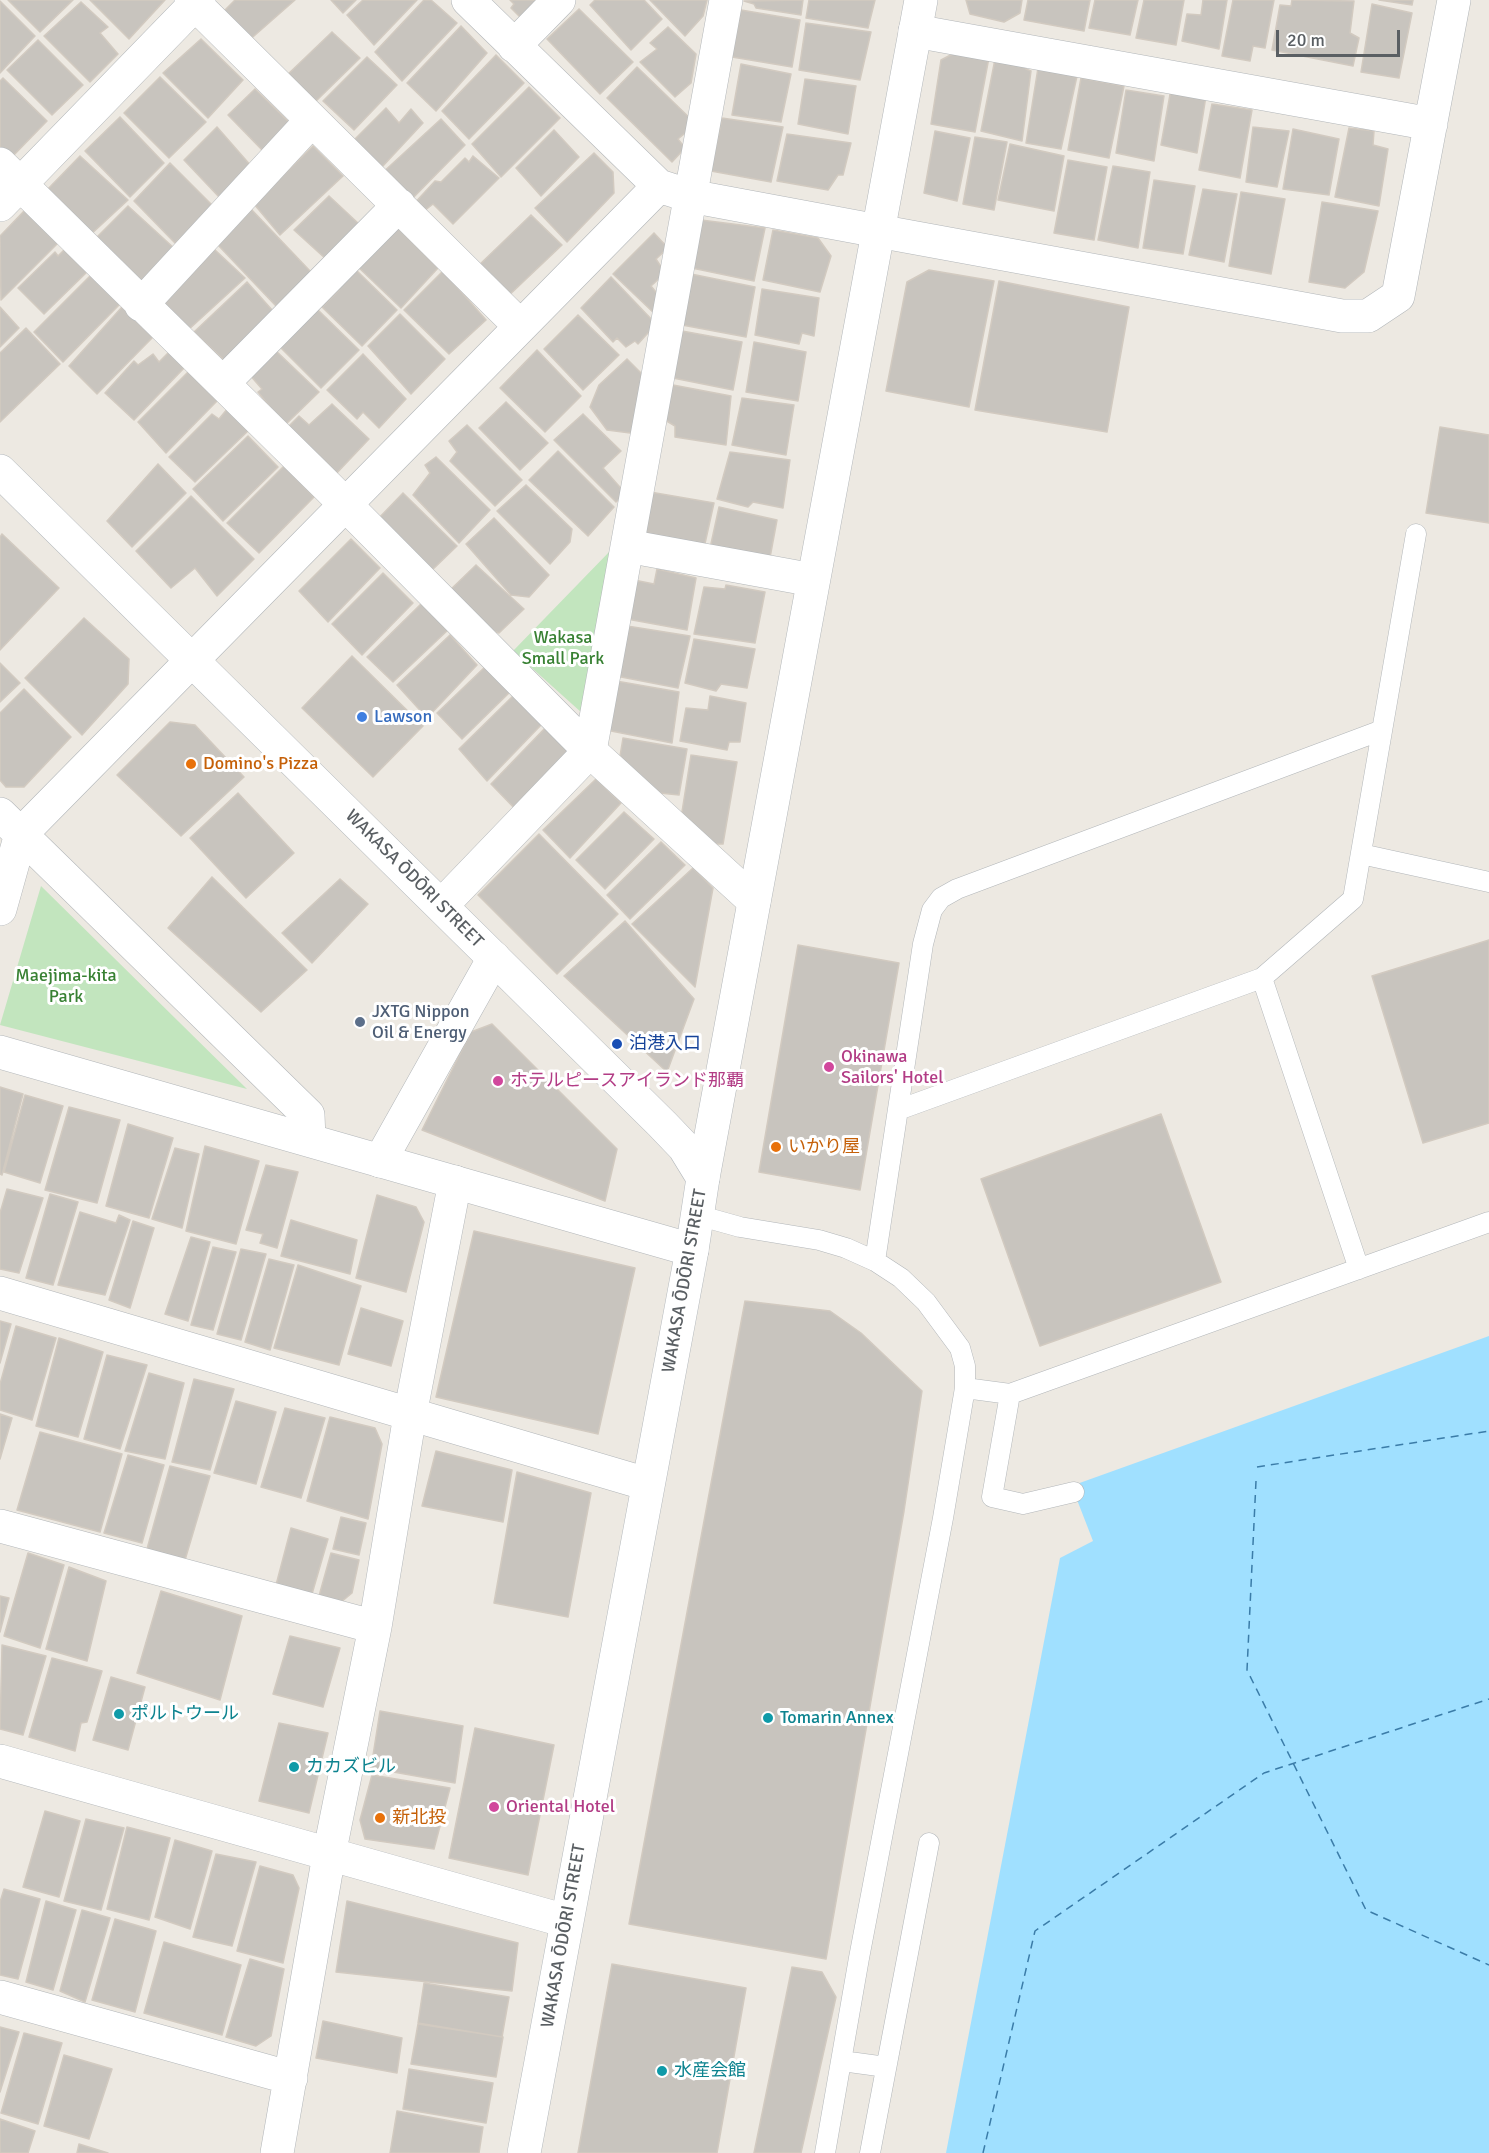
<!DOCTYPE html>
<meta charset="utf-8">
<style>
body{margin:0}
#map{position:relative;width:1489px;height:2153px;overflow:hidden;background:#ede9e2;font-family:Signika,sans-serif}
canvas{display:block}
.scale{position:absolute;left:1276px;top:30px;width:124px;height:27px;box-sizing:border-box;border:3px solid #5a5f63;border-top:0;padding-left:8px;font-size:18px;line-height:21px;white-space:nowrap;color:#5a5f63;-webkit-text-stroke:4px #fff;paint-order:stroke}
</style>
<div id="map">
<canvas width="1489" height="2153"></canvas>
<div class="scale">20 m</div>
</div>
<script>
const c = document.querySelector('canvas').getContext('2d');
c.lineJoin = 'round';
function fillPath(path, color) { c.fillStyle = color; c.fill(path, 'evenodd'); }
const toPath = rows => new Path2D(rows.map(r => 'M' + r).join(''));
function trace(path, color, width, dash) { c.strokeStyle = color; c.lineWidth = width; c.lineCap = dash ? 'butt' : 'round'; c.setLineDash(dash || []); c.stroke(path); }
function drawText(font, color, halo, rows, align = 'center') {
  c.font = font + ' Signika,"Noto Sans JP",sans-serif'; c.lineWidth = 6; c.setLineDash([]); c.textBaseline = 'middle'; c.strokeStyle = halo; c.fillStyle = color; for (const [text, x, y, turn = 0] of rows) {
    c.save(); c.translate(x, y); c.rotate((+turn || 0) * Math.PI / 180); c.textAlign = isNaN(turn) ? turn : align; if (halo) c.strokeText(text, 0, 0); c.fillText(text, 0, 0); c.restore();
  }
}
fillPath(toPath([
 [611,550,582,713,513,651],
 [41,886,247,1089,0,1025]
]), '#c2e5be');
fillPath(toPath([
 [1489,1336,1489,2153,946,2153,1060,1558,1093,1541,1074,1492,1074,1485]
]), '#a0e0ff');
trace(toPath([
 [1257,1467,1489,1431],
 [1256,1481,1247,1670,1366,1910,1489,1965],
 [983,2153,1035,1931,1264,1773,1489,1699]
]), '#3b7ca8', 1.5, [8, 6]);
const building = toPath([
 [8,0,73,0,40,32,8,0],
 [90,0,165,0,129,39,90,0],
 [235,0,295,0,246,43,219,16,235,0],
 [331,0,356,0,343,13,331,0],
 [363,0,417,0,374,45,347,15,363,0],
 [424,0,431,0,457,23,402,81,375,52,424,0],
 [510,0,551,0,527,24,511,8,514,4,510,0],
 [595,0,644,0,662,19,631,50,590,5,595,0],
 [650,0,707,0,703,16,685,36,650,0],
 [803,0,801,15,756,8,754,4,744,1,803,0],
 [809,0,875,0,868,28,806,18,809,0],
 [966,0,1022,0,1020,13,1004,22,970,14,966,0],
 [1028,0,1090,0,1084,31,1024,20,1028,0],
 [1095,0,1138,0,1130,35,1089,28,1095,0],
 [1144,0,1184,0,1176,45,1136,38,1144,0],
 [1203,0,1227,0,1219,49,1182,41,1187,14,1201,15,1203,0],
 [1233,0,1274,0,1265,48,1253,46,1250,61,1222,56,1233,0],
 [1292,0,1354,1,1350,33,1359,38,1353,66,1272,50,1280,5,1291,6,1292,0],
 [1379,0,1413,0,1412,5,1379,0],
 [0,1,35,36,0,73,0,1],
 [81,2,108,27,100,33,118,54,90,82,44,36,81,2],
 [1372,4,1412,13,1399,78,1361,72,1372,4],
 [579,9,633,62,600,94,547,39,579,9],
 [741,10,800,20,792,67,732,57,741,10],
 [806,23,871,32,860,80,799,70,806,23],
 [461,26,487,53,436,111,407,83,461,26],
 [668,27,696,54,691,83,675,97,640,62,657,49,650,43,668,27],
 [332,32,360,58,314,103,285,77,332,32],
 [201,39,243,80,208,118,163,73,201,39],
 [38,40,83,85,52,115,7,70,38,40],
 [966,47,990,52,975,132,931,124,941,60,966,47],
 [996,54,1027,60,1026,69,1031,71,1022,141,981,131,996,54],
 [496,55,524,83,469,139,442,111,496,55],
 [367,57,397,85,354,130,323,101,367,57],
 [741,64,791,74,781,122,732,115,741,64],
 [637,67,696,124,678,139,685,148,672,162,607,98,637,67],
 [1038,68,1077,76,1061,149,1026,143,1038,68],
 [160,77,206,122,169,158,124,113,160,77],
 [3,78,47,121,10,159,0,150,0,81,3,78],
 [1081,78,1124,86,1109,158,1068,150,1081,78],
 [805,79,856,86,848,134,798,124,805,79],
 [529,87,560,118,501,177,472,144,529,87],
 [255,89,294,127,266,154,228,115,255,89],
 [1171,89,1206,96,1197,153,1161,145,1171,89],
 [1126,90,1164,96,1154,161,1116,153,1126,90],
 [1212,104,1252,110,1240,178,1199,170,1212,104],
 [386,108,399,123,411,109,423,123,382,167,354,140,386,108],
 [120,117,164,163,130,197,85,151,120,117],
 [722,118,783,127,771,182,711,171,722,118],
 [441,119,465,145,405,206,380,175,441,119],
 [217,127,252,167,220,198,184,160,217,127],
 [1253,127,1289,131,1277,187,1246,182,1253,127],
 [1349,128,1374,131,1373,145,1388,149,1379,206,1335,197,1349,128],
 [1293,129,1339,139,1329,195,1283,189,1293,129],
 [554,130,579,157,541,196,516,168,554,130],
 [935,131,970,138,957,201,924,193,935,131],
 [787,134,851,143,843,175,838,175,828,190,777,181,787,134],
 [975,137,1007,142,994,210,963,204,975,137],
 [1010,144,1064,156,1054,211,998,200,1010,144],
 [313,146,343,176,280,235,254,204,313,146],
 [594,153,613,172,614,193,567,242,535,208,594,153],
 [80,156,128,200,88,237,44,193,80,156],
 [473,156,499,178,453,224,433,204,419,215,411,207,435,181,441,182,465,158,469,162,473,156],
 [1068,160,1107,167,1094,240,1054,233,1068,160],
 [170,163,214,207,175,243,134,201,170,163],
 [1113,166,1150,172,1138,248,1098,240,1113,166],
 [1154,180,1195,186,1183,254,1143,248,1154,180],
 [1203,189,1237,194,1224,262,1189,255,1203,189],
 [1241,192,1285,199,1271,274,1229,266,1241,192],
 [329,196,359,224,327,260,294,230,329,196],
 [1322,202,1378,211,1364,272,1345,288,1309,282,1322,202],
 [128,206,175,249,138,287,93,241,128,206],
 [251,209,311,272,276,306,217,244,251,209],
 [25,210,58,243,1,300,0,236,25,210],
 [531,215,562,245,504,300,476,268,531,215],
 [701,220,765,228,754,281,692,268,701,220],
 [397,227,438,268,401,308,356,265,397,227],
 [773,230,818,238,831,256,820,292,763,280,773,230],
 [654,233,668,248,656,259,665,273,651,286,660,297,656,315,613,274,654,233],
 [67,247,89,270,44,314,18,288,55,252,58,256,67,247],
 [214,249,245,278,187,331,160,304,214,249],
 [354,268,397,310,362,346,322,307,339,290,334,285,354,268],
 [929,270,994,281,969,407,886,391,907,282,929,270],
 [443,271,486,320,449,354,404,310,443,271],
 [92,274,121,303,63,362,34,332,92,274],
 [691,274,755,287,746,337,682,325,691,274],
 [611,277,656,324,638,344,635,341,626,347,617,338,613,342,581,308,611,277],
 [999,281,1129,307,1107,432,975,410,999,281],
 [247,282,273,311,224,360,194,332,247,282],
 [762,289,819,298,814,336,802,333,799,344,755,335,762,289],
 [0,307,19,328,0,347,0,307],
 [122,307,153,337,97,394,69,366,122,307],
 [317,309,359,350,321,388,275,342,317,309],
 [400,314,445,359,411,394,368,346,400,314],
 [578,315,619,355,583,390,544,349,578,315],
 [26,328,60,364,0,422,0,353,26,328],
 [682,331,742,342,733,390,673,378,682,331],
 [754,342,806,352,798,401,746,392,754,342],
 [274,349,319,392,282,428,267,411,270,407,258,392,262,389,249,374,274,349],
 [171,350,186,366,134,420,105,393,134,361,138,365,153,354,159,362,171,350],
 [537,350,581,396,545,432,500,388,537,350],
 [363,354,406,399,379,428,363,412,357,419,327,390,363,354],
 [627,359,650,382,638,434,607,430,590,407,599,385,627,359],
 [189,371,218,400,166,453,138,422,189,371],
 [673,385,731,396,726,445,675,437,675,426,665,420,673,385],
 [742,398,794,405,786,455,732,445,742,398],
 [506,402,548,443,520,470,479,428,506,402],
 [332,404,369,439,333,477,284,431,299,416,309,425,332,404],
 [228,408,250,429,195,482,169,457,212,414,219,419,228,408],
 [583,414,621,451,603,468,626,494,616,502,554,440,583,414],
 [467,425,522,480,495,506,450,461,457,452,449,441,467,425],
 [1440,427,1489,435,1489,523,1426,513,1440,427],
 [248,436,278,467,223,521,193,489,248,436],
 [558,451,614,507,588,536,529,480,558,451],
 [730,452,790,460,783,508,753,502,748,507,717,499,730,452],
 [436,457,490,510,459,543,413,495,430,473,425,465,436,457],
 [158,464,186,493,132,547,107,521,158,464],
 [284,466,314,497,259,553,227,523,284,466],
 [526,485,572,529,570,542,550,564,497,511,526,485],
 [650,492,714,503,704,548,641,538,650,492],
 [403,493,457,546,428,574,375,522,403,493],
 [191,496,254,559,217,596,195,568,171,588,136,551,191,496],
 [719,507,777,520,769,563,709,553,719,507],
 [494,518,549,575,529,597,511,595,466,544,494,518],
 [2,534,59,588,0,650,0,537,2,534],
 [351,539,380,568,328,622,299,591,351,539],
 [476,565,524,609,499,633,481,627,447,593,476,565],
 [657,569,696,578,687,630,627,619,634,580,654,584,657,569],
 [383,573,413,603,362,655,332,624,383,573],
 [726,585,765,592,755,643,694,634,704,587,725,589,726,585],
 [423,602,449,629,393,682,367,657,423,602],
 [84,618,129,659,128,684,82,735,25,678,84,618],
 [627,626,690,636,678,688,616,676,627,626],
 [450,635,477,665,427,718,397,685,450,635],
 [694,639,755,649,747,688,721,684,716,691,685,683,694,639],
 [352,656,423,726,373,777,302,708,352,656],
 [0,663,20,683,0,702,0,663],
 [487,665,512,690,462,739,437,713,487,665],
 [616,681,679,692,672,743,606,730,616,681],
 [24,689,71,737,24,787,6,787,0,780,0,713,24,689],
 [515,694,543,723,487,781,459,749,515,694],
 [710,696,746,703,740,742,729,742,727,750,680,741,686,708,708,710,710,696],
 [170,722,195,725,244,777,181,836,117,775,170,722],
 [548,725,577,753,520,814,491,784,548,725],
 [623,738,687,749,679,795,650,792,620,756,623,738],
 [691,755,737,762,723,844,702,844,681,818,691,755],
 [596,779,621,803,570,858,543,830,596,779],
 [238,793,294,853,246,898,190,838,238,793],
 [624,812,654,839,605,889,576,860,624,812],
 [539,834,618,914,557,974,478,895,539,834],
 [661,842,685,865,630,919,607,895,661,842],
 [693,868,713,888,695,987,632,924,693,868],
 [212,877,307,970,261,1012,168,928,212,877],
 [340,879,368,904,312,963,282,933,340,879],
 [625,921,694,999,667,1072,564,976,625,921],
 [1489,940,1489,1123,1423,1143,1372,976,1489,940],
 [798,945,899,963,860,1190,759,1172,798,945],
 [492,1024,617,1149,605,1201,422,1130,471,1032,492,1024],
 [0,1087,23,1094,2,1175,0,1174,0,1087],
 [25,1095,63,1106,40,1183,4,1172,25,1095],
 [69,1107,120,1120,97,1203,45,1190,69,1107],
 [1161,1114,1221,1282,1040,1346,981,1179,1161,1114],
 [128,1124,173,1138,149,1218,106,1206,128,1124],
 [205,1146,259,1161,236,1244,186,1231,205,1146],
 [175,1148,199,1154,182,1228,152,1219,175,1148],
 [266,1165,298,1172,277,1248,260,1243,263,1234,246,1230,266,1165],
 [7,1189,43,1198,19,1273,0,1269,0,1213,7,1189],
 [50,1194,78,1202,53,1285,26,1278,50,1194],
 [377,1195,416,1207,424,1222,406,1292,356,1278,377,1195],
 [80,1212,116,1223,119,1215,130,1220,105,1295,58,1285,80,1212],
 [291,1220,357,1240,350,1274,281,1256,291,1220],
 [133,1221,154,1228,130,1308,109,1300,133,1221],
 [474,1231,635,1268,598,1434,436,1397,474,1231],
 [191,1237,210,1242,188,1321,165,1314,191,1237],
 [213,1247,236,1252,213,1330,191,1325,213,1247],
 [241,1249,266,1254,241,1340,217,1334,241,1249],
 [269,1259,294,1265,270,1350,245,1342,269,1259],
 [298,1265,361,1286,339,1365,274,1348,298,1265],
 [745,1301,830,1311,861,1333,922,1391,904,1511,826,1959,629,1924,745,1301],
 [361,1308,403,1321,391,1366,348,1354,361,1308],
 [0,1321,11,1324,0,1363,0,1321],
 [16,1326,56,1338,32,1420,0,1410,0,1384,16,1326],
 [59,1338,103,1352,78,1437,36,1426,59,1338],
 [107,1355,147,1365,120,1449,84,1439,107,1355],
 [149,1373,184,1383,165,1459,125,1451,149,1373],
 [194,1379,234,1389,210,1470,172,1462,194,1379],
 [236,1401,276,1412,256,1484,214,1473,236,1401],
 [285,1408,325,1418,301,1498,261,1487,285,1408],
 [0,1414,12,1418,0,1459,0,1414],
 [330,1417,375,1428,382,1444,368,1519,307,1501,330,1417],
 [40,1432,122,1454,100,1532,17,1510,40,1432],
 [436,1451,512,1470,503,1522,422,1506,436,1451],
 [128,1455,164,1465,142,1543,104,1533,128,1455],
 [170,1466,210,1476,185,1560,147,1549,170,1466],
 [517,1472,591,1493,568,1617,494,1603,517,1472],
 [341,1517,366,1523,359,1555,333,1549,341,1517],
 [291,1528,328,1539,312,1594,276,1585,291,1528],
 [28,1553,64,1565,40,1648,4,1636,28,1553],
 [331,1553,359,1560,352,1593,340,1603,319,1596,331,1553],
 [69,1567,106,1581,87,1661,46,1649,69,1567],
 [161,1591,242,1616,220,1700,137,1673,161,1591],
 [0,1596,9,1598,0,1632,0,1596],
 [290,1636,340,1648,323,1707,273,1694,290,1636],
 [2,1645,46,1656,23,1735,0,1729,2,1645],
 [52,1658,102,1671,87,1722,81,1723,75,1751,29,1737,52,1658],
 [111,1677,145,1687,128,1750,93,1740,111,1677],
 [380,1711,463,1726,455,1783,371,1768,380,1711],
 [279,1723,328,1733,309,1813,259,1801,279,1723],
 [475,1728,554,1745,528,1875,449,1858,475,1728],
 [372,1775,450,1788,434,1849,365,1839,360,1820,372,1775],
 [45,1811,80,1821,59,1897,23,1887,45,1811],
 [86,1819,124,1828,101,1910,64,1901,86,1819],
 [127,1827,170,1838,149,1920,107,1909,127,1827],
 [175,1840,212,1851,190,1929,155,1917,175,1840],
 [216,1854,256,1862,232,1946,193,1937,216,1854],
 [260,1866,293,1875,299,1888,283,1963,237,1951,260,1866],
 [4,1889,40,1899,18,1979,0,1975,0,1902,4,1889],
 [46,1901,76,1910,53,1990,26,1982,46,1901],
 [347,1901,518,1943,512,1991,336,1972,347,1901],
 [82,1910,110,1918,85,2002,60,1991,82,1910],
 [115,1919,156,1931,135,2012,92,2000,115,1919],
 [164,1942,241,1965,222,2035,144,2013,164,1942],
 [250,1959,284,1969,271,2036,256,2046,226,2037,250,1959],
 [612,1964,746,1988,717,2153,578,2153,612,1964],
 [792,1967,822,1972,836,1997,801,2153,754,2153,792,1967],
 [424,1983,509,1997,502,2037,418,2023,424,1983],
 [323,2021,402,2038,397,2073,316,2058,323,2021],
 [418,2024,503,2037,496,2077,411,2064,418,2024],
 [0,2027,19,2032,0,2092,0,2027],
 [24,2033,62,2043,38,2124,1,2113,24,2033],
 [64,2055,112,2069,89,2139,44,2126,64,2055],
 [409,2069,493,2083,486,2123,403,2109,409,2069],
 [397,2111,483,2127,479,2153,390,2153,397,2111],
 [0,2119,35,2131,28,2153,0,2153,0,2119],
 [79,2144,108,2153,77,2153,79,2144]
]);
fillPath(building, '#c8c4be');
trace(building, '#d2cac0', 1.5);
const service = toPath([
 [1361,854,1489,882],
 [1262,978,1359,1269],
 [898,1110,1262,978,1353,899,1416,534],
 [697,1215,740,1227,819,1240,846,1248,875,1261,901,1278,926,1302,960,1348,965,1366,965,1388,943,1518,859,1958,825,2153],
 [875,1261,923,944,932,910,941,898,957,889,1382,730],
 [965,1388,1010,1394,1489,1222],
 [1010,1394,992,1497,1023,1504,1074,1492],
 [842,2061,886,2067],
 [870,2153,929,1843]
]);
const minor = toPath([
 [191,0,520,326],
 [468,0,659,186,690,196,878,231,1342,316,1368,316,1398,296,1454,0],
 [915,31,1431,124],
 [514,46,559,0],
 [0,164,329,488,590,751,754,901],
 [0,205,199,0],
 [141,305,312,120],
 [223,383,399,205],
 [627,546,813,580],
 [0,814,308,1115,309,1139],
 [442,905,590,751,726,0],
 [0,909,21,834,659,186],
 [380,1161,494,958],
 [0,1293,647,1484],
 [0,1526,375,1627],
 [0,1761,566,1921],
 [0,1997,291,2078],
 [277,2153,329,1855,375,1627,410,1415,455,1182]
]);
const tertiary = toPath([
 [0,1052,692,1250],
 [703,1178,921,0]
]);
const secondary = toPath([
 [0,471,662,1124,684,1147,703,1178,692,1250,524,2153]
]);
trace(service, '#b2b6b9', 21);
trace(minor, '#b2b6b9', 34);
trace(tertiary, '#b2b6b9', 34);
trace(secondary, '#b3b8bc', 34);
trace(service, '#fff', 20);
trace(minor, '#fff', 33);
trace(tertiary, '#fff', 33);
trace(secondary, '#fff', 33);
for (const [x, y, r, color] of [
 [362,717,6,"#3f7fe0"],
 [191,764,6,"#e8710a"],
 [360,1022,6,"#5c6f8a"],
 [617,1044,6,"#1a4fb4"],
 [829,1067,6,"#d1479c"],
 [498,1081,6,"#d1479c"],
 [776,1147,6,"#e8710a"],
 [119,1714,6,"#0f9aa8"],
 [768,1718,6,"#0f9aa8"],
 [294,1767,6,"#0f9aa8"],
 [494,1807,6,"#d1479c"],
 [380,1818,6,"#e8710a"],
 [662,2071,6,"#0f9aa8"]
]) { const dot = new Path2D(); dot.arc(x, y, r, 0, 2 * Math.PI); c.fillStyle = color; c.fill(dot); trace(dot, '#fff', 2); }
drawText('18px', '#388133', '#fff', [
 ["Wakasa",563,638],
 ["Small Park",563,659],
 ["Maejima-kita",66,976],
 ["Park",66,997]
]);
drawText('18px', '#366cbe', '#fff', [
 ["Lawson",374,717]
], 'left');
drawText('18px', '#c56008', '#fff', [
 ["Domino's Pizza",203,764],
 ["いかり屋",788,1147],
 ["新北投",392,1818]
], 'left');
drawText('18px', '#5a5f63', '#fff', [
 ["WAKASA ŌDŌRI STREET",414,879,45],
 ["WAKASA ŌDŌRI STREET",685,1281,-80],
 ["WAKASA ŌDŌRI STREET",564,1936,-80]
]);
drawText('18px', '#4e5e75', '#fff', [
 ["JXTG Nippon",372,1012],
 ["Oil & Energy",372,1033]
], 'left');
drawText('18px', '#164399', '#fff', [
 ["泊港入口",629,1044]
], 'left');
drawText('18px', '#b23c85', '#fff', [
 ["Okinawa",841,1057],
 ["Sailors' Hotel",841,1078],
 ["ホテルピースアイランド那覇",510,1081],
 ["Oriental Hotel",506,1807]
], 'left');
drawText('18px', '#0d838f', '#fff', [
 ["ポルトウール",131,1714],
 ["Tomarin Annex",780,1718],
 ["カカズビル",306,1767],
 ["水産会館",674,2071]
], 'left');
</script>
